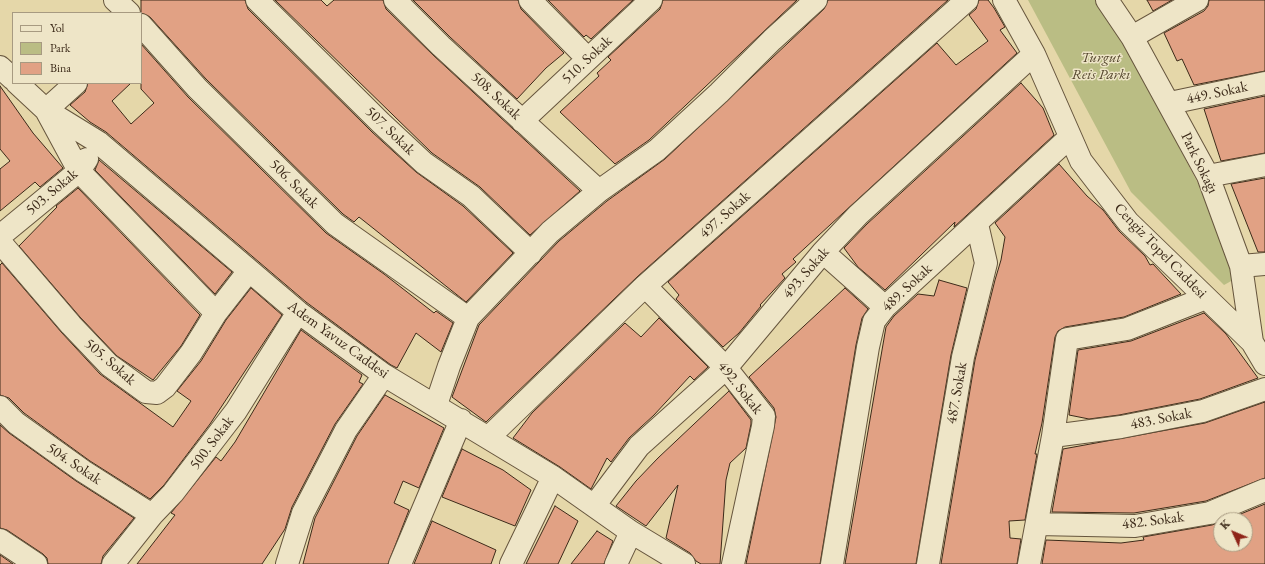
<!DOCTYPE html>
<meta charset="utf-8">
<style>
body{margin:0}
#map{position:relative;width:1265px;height:564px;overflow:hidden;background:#e5d7a9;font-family:"EB Garamond",serif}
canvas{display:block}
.legend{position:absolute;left:12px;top:12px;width:130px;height:72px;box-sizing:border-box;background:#eee5c7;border:1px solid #a79a81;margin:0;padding:5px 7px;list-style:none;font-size:12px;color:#3c2a19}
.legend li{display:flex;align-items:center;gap:8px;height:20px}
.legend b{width:20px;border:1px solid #a79a81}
.north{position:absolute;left:1213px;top:512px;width:40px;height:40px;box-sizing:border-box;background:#eee5c7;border:1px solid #a79a81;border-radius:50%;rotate:314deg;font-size:11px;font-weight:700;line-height:16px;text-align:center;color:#3c2a19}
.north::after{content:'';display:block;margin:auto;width:14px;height:18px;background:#8f2418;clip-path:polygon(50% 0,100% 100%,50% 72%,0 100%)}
</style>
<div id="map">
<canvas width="1265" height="564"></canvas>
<ul class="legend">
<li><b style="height:5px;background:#eee5c7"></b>Yol</li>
<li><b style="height:11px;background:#babd84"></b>Park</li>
<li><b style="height:11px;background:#e1a184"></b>Bina</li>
</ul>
<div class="north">K</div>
</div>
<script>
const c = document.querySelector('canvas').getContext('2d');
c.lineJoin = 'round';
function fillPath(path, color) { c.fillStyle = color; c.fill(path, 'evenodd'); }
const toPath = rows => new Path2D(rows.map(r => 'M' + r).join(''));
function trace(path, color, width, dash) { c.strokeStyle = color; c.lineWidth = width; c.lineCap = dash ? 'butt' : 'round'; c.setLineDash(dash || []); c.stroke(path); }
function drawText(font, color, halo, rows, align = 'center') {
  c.font = font + ' "EB Garamond",serif'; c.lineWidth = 3; c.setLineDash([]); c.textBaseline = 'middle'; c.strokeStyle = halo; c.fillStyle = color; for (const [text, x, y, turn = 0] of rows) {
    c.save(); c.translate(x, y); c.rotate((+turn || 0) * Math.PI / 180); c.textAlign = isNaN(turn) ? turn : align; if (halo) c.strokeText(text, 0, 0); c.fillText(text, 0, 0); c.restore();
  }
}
fillPath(toPath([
 [1028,0,1096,0,1124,41,1215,216,1234,260,1233,280,1224,285,1131,192]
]), '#babd84');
const building = toPath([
 [141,0,245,0,248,9,372,132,416,172,463,206,513,253,466,302,359,217,354,222,343,214,206,79,150,17,141,13,141,0],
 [275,0,321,0,327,6,334,0,383,0,386,9,433,55,580,191,530,235,480,187,432,153,275,0],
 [413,0,518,0,521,9,564,53,546,68,517,99,450,37,413,0],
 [548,0,633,0,591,39,586,35,584,37,548,0],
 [663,0,797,0,649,140,615,164,560,112,599,76,597,73,611,60,608,57,660,9,663,0],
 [828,0,948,0,637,277,486,422,452,397,479,325,559,241,607,201,665,159,824,9,828,0],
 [979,0,988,0,994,8,1005,27,1000,30,1017,53,793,259,796,262,782,274,785,278,760,305,761,306,739,333,723,347,676,299,679,295,668,282,937,43,956,65,988,41,969,15,976,9,979,0],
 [1147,0,1172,0,1153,11,1147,0],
 [1209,0,1265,0,1265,71,1194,85,1182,59,1177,61,1164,33,1204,11,1208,6,1209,0],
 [141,44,188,97,326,233,384,274,434,313,436,311,453,323,441,352,416,333,397,368,391,365,306,302,106,132,90,122,70,105,85,92,88,83,131,83,112,101,131,124,154,103,141,89,141,44],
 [1021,83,1043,108,1054,135,954,227,955,222,885,290,858,267,844,248,867,224,1021,83],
 [0,86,33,133,63,168,40,187,35,182,0,211,0,169,10,161,0,149,0,86],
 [1265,96,1265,153,1221,161,1204,109,1265,96],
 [99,160,232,272,215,294,95,170,99,160],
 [1059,164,1087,196,1103,210,1119,231,1145,256,1150,265,1153,264,1181,294,1124,317,1065,327,1058,331,1055,337,1042,423,1035,454,1037,454,1025,520,1009,521,1010,538,1021,539,1017,564,941,564,975,360,995,280,1001,260,1005,237,995,223,1059,164],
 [1265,178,1265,252,1258,252,1231,184,1265,178],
 [78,188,200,315,181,346,153,380,117,356,80,317,19,246,57,207,56,206,78,188],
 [2,263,62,333,100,374,173,427,191,401,177,391,201,361,226,320,251,288,282,315,210,424,164,485,150,499,90,461,24,413,9,398,0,395,0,265,2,263],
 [939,280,967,288,951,355,916,564,845,564,886,327,894,316,918,294,934,296,939,280],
 [845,288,868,309,862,318,856,345,820,564,746,564,776,417,774,408,749,377,845,288],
 [1204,313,1226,334,1258,378,1200,399,1119,415,1089,419,1069,415,1078,350,1131,341,1204,313],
 [659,318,708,367,694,380,690,376,654,415,629,438,611,462,607,458,591,489,560,467,513,438,532,413,625,323,641,337,659,318],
 [301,330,362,375,359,382,363,384,335,424,292,507,285,529,262,564,137,564,175,515,171,513,216,457,221,461,235,442,301,330],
 [729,391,751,420,751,424,746,448,730,463,726,480,720,564,701,564,696,561,690,553,666,538,678,485,646,526,616,506,636,481,658,458,729,391],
 [385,395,444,428,419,488,403,481,394,503,409,510,388,564,303,564,315,518,357,436,385,395],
 [1265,402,1265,478,1206,501,1134,513,1052,512,1063,449,1205,423,1265,402],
 [0,425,9,433,76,481,134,518,103,556,101,564,48,564,47,558,43,554,7,530,0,528,0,425],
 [462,449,503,470,531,490,515,526,442,497,462,449],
 [1265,504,1265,564,1042,564,1046,540,1121,543,1144,540,1143,537,1212,525,1221,522,1221,544,1245,544,1245,520,1226,520,1265,504],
 [555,506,578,521,558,564,526,564,555,506],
 [432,521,496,550,491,564,414,564,432,521],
 [597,531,613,541,604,564,571,564,597,531],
 [0,555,13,564,0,564,0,555]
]);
fillPath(building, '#e1a184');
trace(building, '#3c2a19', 1);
const minor = toPath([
 [115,0,129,13],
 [257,0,381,123,424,163,471,196,531,253],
 [395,0,441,46,599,191],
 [530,0,588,59],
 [1004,0,1034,54,1081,161,1128,222,1252,342,1265,364],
 [1107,0,1132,37,1208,176,1241,266,1252,342],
 [141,25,197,88,335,224,468,318],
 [1132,37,1197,0],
 [0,67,13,79],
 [17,83,46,110,98,142,298,312,384,375,553,477,631,532,684,564],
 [76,83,46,110,79,171,216,313],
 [1170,103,1265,83],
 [522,121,651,0],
 [1208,176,1265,165],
 [0,236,79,171,87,159],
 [0,242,71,325,109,365,146,392,157,393,165,387,191,353,216,313,248,272],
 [823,252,885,307],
 [1241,266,1265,264],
 [645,286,726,368,764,416,763,426,733,564],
 [436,405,449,366,468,318,550,232,599,191,657,150,719,93,772,40,816,0],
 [0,407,16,423,83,471,152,515],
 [1053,436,1121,427,1203,411,1265,389],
 [489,437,645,286,967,0],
 [594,506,639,446,726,368,823,252,858,215,1034,54],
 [1037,524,1135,526,1210,513,1265,490],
 [0,540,36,564],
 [113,564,152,515,173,493,236,411,298,312],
 [287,564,303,513,346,430,384,375],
 [400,564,461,420],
 [511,564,553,477],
 [616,564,631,532],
 [832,564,868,347,874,321,885,307,1070,137],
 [928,564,963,357,986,263,977,224],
 [1029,564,1053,436,1067,339,1127,329,1206,298]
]);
trace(minor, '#66553d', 24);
trace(minor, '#eee5c7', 22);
drawText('italic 15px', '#55472e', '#eee5c7', [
 ["Turgut",1101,58],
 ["Reis Parkı",1101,75]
]);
drawText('15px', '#3c2a19', '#eee5c7', [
 ["510. Sokak",587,60,-43],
 ["449. Sokak",1217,93,-12],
 ["508. Sokak",496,96,43],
 ["507. Sokak",390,131,44],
 ["Park Sokağı",1199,163,64],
 ["506. Sokak",294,184,45],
 ["503. Sokak",52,192,-40],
 ["497. Sokak",725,215,-42],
 ["Cengiz Topel Caddesi",1160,251,46],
 ["493. Sokak",806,273,-49],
 ["489. Sokak",907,288,-43],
 ["Adem Yavuz Caddesi",338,340,36],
 ["505. Sokak",110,362,41],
 ["492. Sokak",740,388,52],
 ["487. Sokak",957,393,-80],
 ["483. Sokak",1161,419,-11],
 ["500. Sokak",212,443,-53],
 ["504. Sokak",74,464,34],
 ["482. Sokak",1153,521,-7]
]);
</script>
